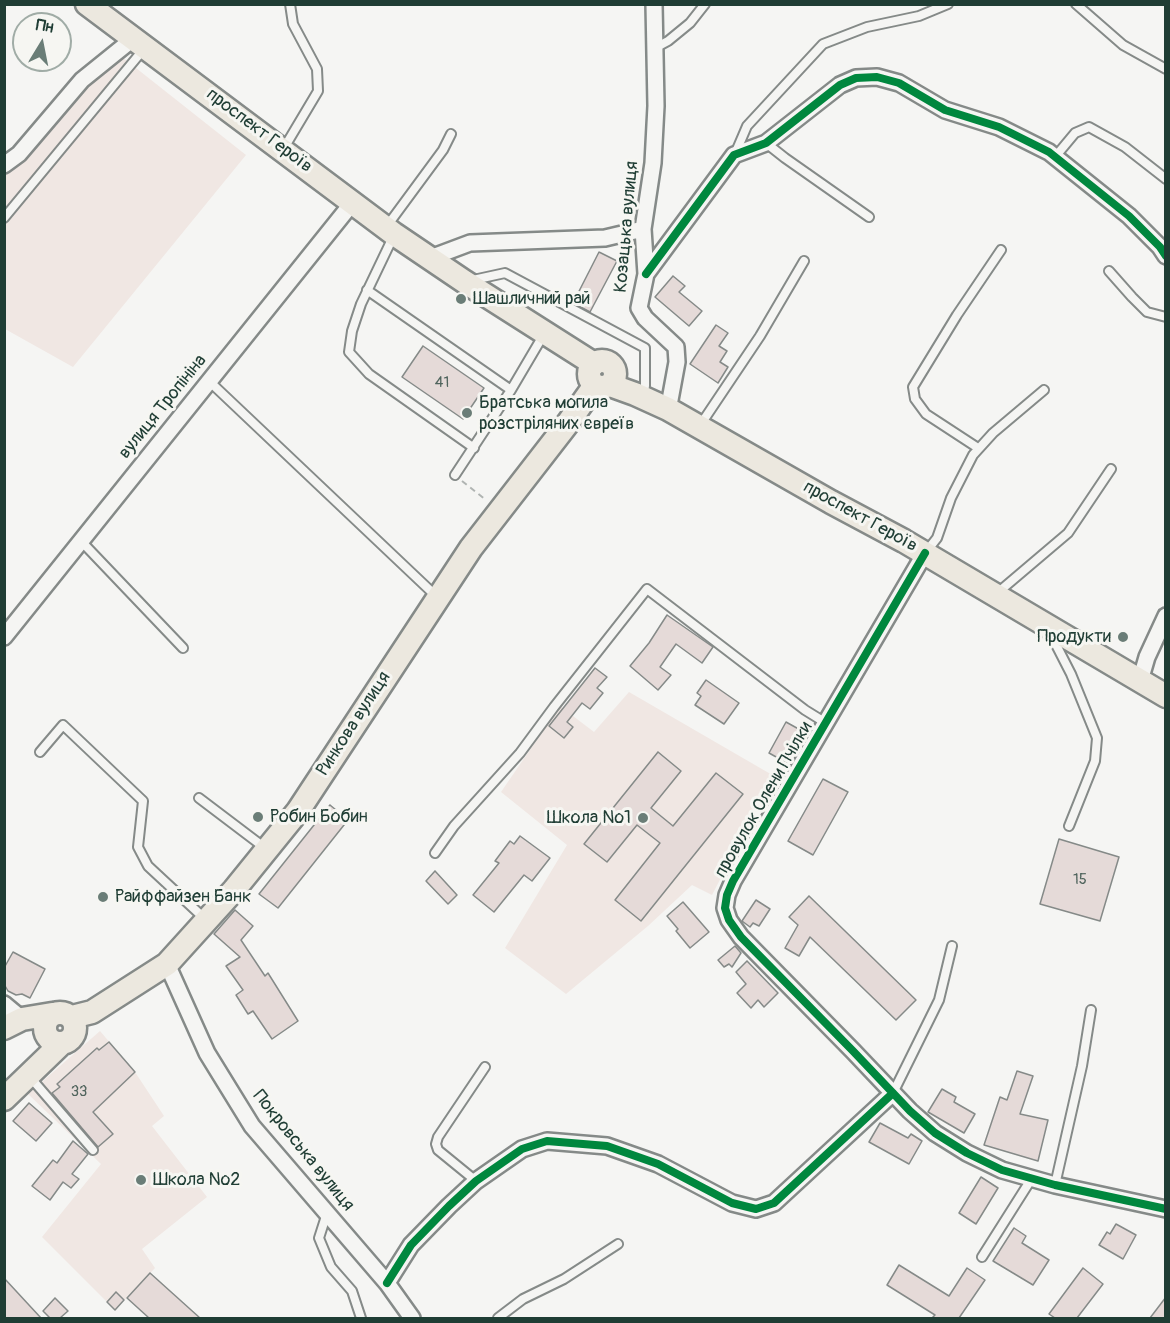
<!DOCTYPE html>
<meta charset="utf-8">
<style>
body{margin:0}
#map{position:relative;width:1170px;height:1323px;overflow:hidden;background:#f5f5f3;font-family:Pangolin,sans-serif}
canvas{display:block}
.frame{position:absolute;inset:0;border:6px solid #1f3d34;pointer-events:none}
.north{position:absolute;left:12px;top:12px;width:60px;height:60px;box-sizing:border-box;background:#f6f6f2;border:2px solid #a0aca6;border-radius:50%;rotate:10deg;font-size:16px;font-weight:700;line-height:24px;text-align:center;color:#1f3d34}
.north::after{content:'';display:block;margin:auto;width:21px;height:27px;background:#6a7d77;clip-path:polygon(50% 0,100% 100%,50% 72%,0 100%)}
</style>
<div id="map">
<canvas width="1170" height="1323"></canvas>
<div class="frame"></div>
<div class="north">Пн</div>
</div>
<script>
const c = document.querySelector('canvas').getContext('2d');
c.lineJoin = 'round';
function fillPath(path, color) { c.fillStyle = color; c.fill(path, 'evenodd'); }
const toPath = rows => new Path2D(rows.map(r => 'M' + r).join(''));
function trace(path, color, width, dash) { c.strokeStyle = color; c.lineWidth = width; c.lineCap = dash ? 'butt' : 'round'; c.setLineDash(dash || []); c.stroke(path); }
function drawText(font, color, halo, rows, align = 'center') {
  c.font = font + ' Pangolin,sans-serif'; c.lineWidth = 6; c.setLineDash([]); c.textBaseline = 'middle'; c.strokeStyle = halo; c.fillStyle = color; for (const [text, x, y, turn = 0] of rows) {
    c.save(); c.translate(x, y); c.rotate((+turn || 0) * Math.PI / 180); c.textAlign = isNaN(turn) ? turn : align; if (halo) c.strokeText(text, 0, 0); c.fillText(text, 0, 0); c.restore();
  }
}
fillPath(toPath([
 [117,53,246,155,73,367,5,329,4,176],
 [629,692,774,776,712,895,692,885,648,926,566,994,505,948,567,845,501,792,560,706,594,732],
 [100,1031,135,1072,164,1116,152,1126,207,1197,142,1249,155,1268,115,1310,42,1237,101,1164,28,1094]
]), '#f0e7e3');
const building = toPath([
 [599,252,617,261,590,312,573,303,599,252],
 [673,276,685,286,679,292,702,311,689,326,655,297,673,276],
 [716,325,728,333,719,346,727,351,720,362,728,367,718,383,690,364,716,325],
 [423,346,484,388,463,419,402,377,423,346],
 [667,615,713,647,702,663,676,644,660,667,671,675,658,690,630,666,649,643,667,615],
 [595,668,607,677,597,688,603,693,590,709,582,703,567,722,573,727,564,738,549,726,595,668],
 [706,680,739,703,724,724,695,705,701,696,697,693,706,680],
 [786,722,804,732,787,763,769,753,786,722],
 [658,752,681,771,651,808,673,826,716,773,743,794,641,921,615,900,660,843,637,825,607,862,584,844,658,752],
 [823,779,848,792,813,855,788,841,823,779],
 [330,805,348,820,278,908,259,894,330,805],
 [520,836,550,858,532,881,524,875,494,912,473,895,499,863,495,861,510,841,514,844,520,836],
 [1059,839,1119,857,1100,921,1040,904,1059,839],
 [435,871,457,895,448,904,426,881,435,871],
 [809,896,916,1000,896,1020,810,937,799,956,785,948,798,925,789,917,809,896],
 [756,900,770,909,759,926,753,923,750,927,742,921,756,900],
 [683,902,709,932,690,948,676,931,678,929,667,916,683,902],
 [235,910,253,926,241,940,265,976,268,973,298,1021,272,1039,253,1011,248,1014,236,995,243,990,226,966,240,957,214,934,235,910],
 [735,946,741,953,732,967,729,964,724,967,718,960,735,946],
 [13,952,45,969,30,998,22,994,16,995,8,991,4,984,4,968,13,952],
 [747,961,778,993,764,1007,758,1000,751,1008,737,993,746,984,736,972,747,961],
 [109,1042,135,1072,93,1112,113,1134,98,1147,52,1093,60,1087,57,1084,97,1048,99,1050,109,1042],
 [1017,1071,1033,1076,1020,1114,1048,1120,1038,1161,984,1145,1000,1097,1007,1100,1017,1071],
 [942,1089,956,1097,954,1102,975,1114,964,1133,928,1112,942,1089],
 [29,1103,52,1123,36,1141,13,1121,29,1103],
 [880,1123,908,1138,911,1134,922,1141,909,1164,869,1142,880,1123],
 [73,1141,88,1154,72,1174,79,1179,71,1188,63,1182,50,1200,32,1186,53,1160,57,1163,73,1141],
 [981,1177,998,1188,976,1224,959,1213,981,1177],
 [1116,1224,1136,1235,1123,1259,1099,1245,1107,1232,1110,1234,1116,1224],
 [1014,1228,1026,1236,1022,1243,1049,1260,1033,1285,993,1261,1014,1228],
 [899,1265,949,1296,967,1268,985,1280,959,1318,932,1318,935,1315,887,1285,899,1265],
 [1083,1268,1103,1284,1077,1318,1055,1318,1049,1314,1083,1268],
 [150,1273,200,1318,149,1318,127,1298,150,1273],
 [4,1278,41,1318,4,1318,4,1278],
 [116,1292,124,1300,115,1310,107,1302,116,1292],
 [1166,1297,1166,1318,1150,1318,1166,1297],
 [55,1298,68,1311,60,1318,50,1318,43,1311,55,1298]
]);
fillPath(building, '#e5dad8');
trace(building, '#858a88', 1.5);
const service = toPath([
 [1076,4,1123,45,1166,69],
 [655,48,668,41,690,23,705,4],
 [766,143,785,158,869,217],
 [284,148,318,91,317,69,293,24,290,4],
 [735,154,747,126,823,44,867,27,919,16,948,4],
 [1055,157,1075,133,1089,127,1125,147,1166,179],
 [4,218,143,50],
 [387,226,443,150,451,134],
 [394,235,361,304,352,331,349,352,369,374,474,448],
 [1109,271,1132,297,1147,312,1166,317],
 [473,280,505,273,645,348,645,386],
 [367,290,511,390],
 [209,381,437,597],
 [705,418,760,336,804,261],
 [978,448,926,414,915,399,913,387,957,315,1001,250],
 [455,475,511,390,544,334],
 [81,541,183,648],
 [926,552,937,538,951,498,973,455,993,433,1044,390],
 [1002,589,1068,533,1111,469],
 [1050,633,1071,674,1097,738,1095,761,1069,826],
 [40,752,63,725,143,801,138,847,148,866,204,918],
 [199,798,265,848],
 [435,853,454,826,520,753,554,707,647,589,805,710,826,723],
 [30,1077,93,1150],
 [893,1093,939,1000,952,946],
 [476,1181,438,1150,436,1144,438,1137,485,1067],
 [1055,1185,1082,1066,1091,1010],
 [327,1213,319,1238,331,1267,352,1291,361,1318],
 [982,1257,1032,1178],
 [498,1318,523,1299,564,1279,618,1244]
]);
const minor = toPath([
 [654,4,656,106,653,163,643,229,646,274,639,308,645,318,676,347,677,362,670,400],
 [4,165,19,154,82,80,134,38],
 [430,258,470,243,605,238,643,229],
 [646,274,734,155,766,143,840,85,856,78,877,77,899,83,945,110,999,127,1049,152,1129,216,1160,247,1166,256],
 [925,553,733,881,727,895,725,908,729,920,741,937,853,1051,910,1111,935,1133,967,1153,1002,1170,1055,1185,1166,1209],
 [4,637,353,202],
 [1140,681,1147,657,1166,616],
 [167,964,207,1053,252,1126,387,1283,412,1318],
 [4,1004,22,1019],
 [387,1283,411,1245,449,1206,476,1181,522,1149,547,1141,607,1146,658,1164,732,1203,756,1209,774,1203,893,1093]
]);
const primary = toPath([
 [87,4,394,234,465,282,594,364],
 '589 374a13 13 0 1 1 26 0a13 13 0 1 1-26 0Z',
 [610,385,635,394,668,409,831,502,904,541,1166,696],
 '45 1028a15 15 0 1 1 30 0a15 15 0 1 1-30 0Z',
 [72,1017,92,1012,167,964,234,890,298,811,471,548,568,423,595,385],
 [4,1028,22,1019,52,1014],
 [4,1099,62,1043]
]);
trace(service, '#858a88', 12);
trace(minor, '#858a88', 20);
trace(primary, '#858a88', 27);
trace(toPath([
 [462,481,486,500]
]), '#b0b4b2', 2, [6, 4.5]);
trace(service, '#f5f5f3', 8);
trace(minor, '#f5f5f3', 15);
trace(primary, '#ece8df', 22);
trace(toPath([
 [646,274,734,155,766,143,840,85,856,78,877,77,899,83,945,110,999,127,1049,152,1129,216,1160,247,1166,256],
 [925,553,733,881,727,895,725,908,729,920,741,937,853,1051,910,1111,935,1133,967,1153,1002,1170,1055,1185,1166,1209],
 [387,1283,411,1245,449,1206,476,1181,522,1149,547,1141,607,1146,658,1164,732,1203,756,1209,774,1203,893,1093]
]), '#00873e', 8);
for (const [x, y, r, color] of [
 [461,299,6,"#6a7d77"],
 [467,413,6,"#6a7d77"],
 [1123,637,6,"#6a7d77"],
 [258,817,6,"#6a7d77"],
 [643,818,6,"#6a7d77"],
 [103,897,6,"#6a7d77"],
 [141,1180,6,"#6a7d77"]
]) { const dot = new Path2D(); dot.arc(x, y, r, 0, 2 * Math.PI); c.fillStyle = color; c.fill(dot); trace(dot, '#f6f6f2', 2); }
drawText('15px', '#50645d', null, [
 ["41",442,383],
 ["15",1080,880],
 ["33",79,1092]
]);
drawText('18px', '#1f3d34', '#f6f6f2', [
 ["проспект Героїв",259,131,37],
 ["Козацька вулиця",627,227,-85],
 ["вулиця Тропініна",163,407,-51],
 ["проспект Героїв",860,517,29],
 ["Ринкова вулиця",354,724,-57],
 ["провулок Олени Пчілки",764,800,-60],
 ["Покровська вулиця",303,1151,51]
]);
drawText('18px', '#1f3d34', '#f6f6f2', [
 ["Шашличний рай",473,299],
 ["Братська могила",479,403],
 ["розстріляних євреїв",479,424],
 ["Продукти",1111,637,"right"],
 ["Робин Бобин",270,817],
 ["Школа №1",631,818,"right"],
 ["Райффайзен Банк",115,897],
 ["Школа №2",153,1180]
], 'left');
</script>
